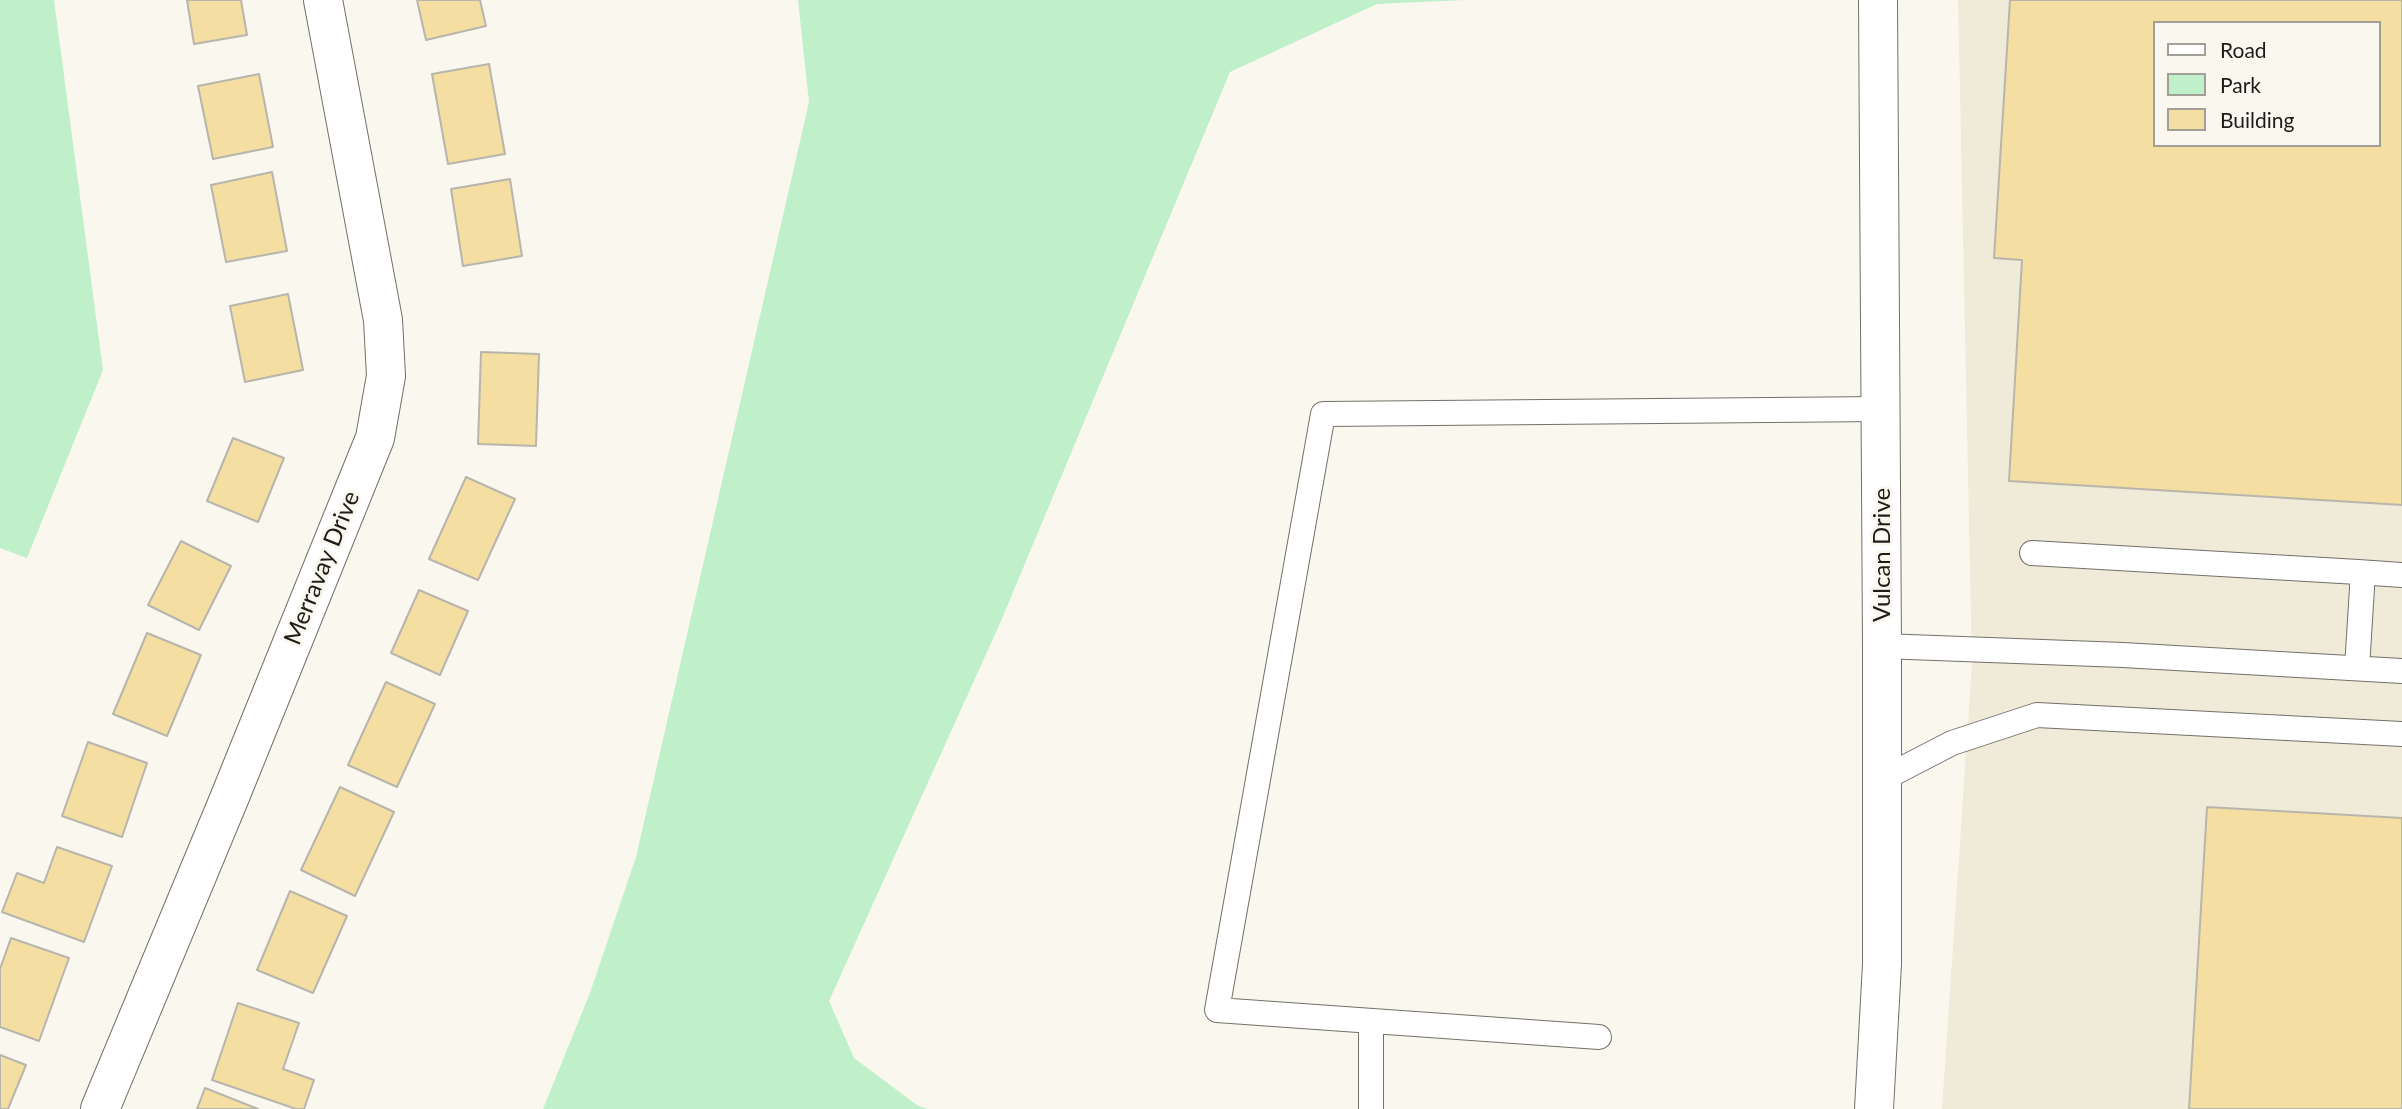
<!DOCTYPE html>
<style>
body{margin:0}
#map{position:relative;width:2402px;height:1109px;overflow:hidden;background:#faf7ee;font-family:Lato,sans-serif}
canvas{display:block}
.legend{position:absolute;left:2153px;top:21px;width:228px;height:126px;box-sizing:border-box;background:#faf7ee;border:2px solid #a29f99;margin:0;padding:9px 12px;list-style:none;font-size:21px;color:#1d1c19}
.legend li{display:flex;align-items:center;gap:14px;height:35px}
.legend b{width:35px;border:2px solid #a29f99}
</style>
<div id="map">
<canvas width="2402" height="1109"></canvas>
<ul class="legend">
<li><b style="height:9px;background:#fff"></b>Road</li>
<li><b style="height:19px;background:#bff0c9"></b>Park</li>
<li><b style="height:19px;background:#f4dea2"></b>Building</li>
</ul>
</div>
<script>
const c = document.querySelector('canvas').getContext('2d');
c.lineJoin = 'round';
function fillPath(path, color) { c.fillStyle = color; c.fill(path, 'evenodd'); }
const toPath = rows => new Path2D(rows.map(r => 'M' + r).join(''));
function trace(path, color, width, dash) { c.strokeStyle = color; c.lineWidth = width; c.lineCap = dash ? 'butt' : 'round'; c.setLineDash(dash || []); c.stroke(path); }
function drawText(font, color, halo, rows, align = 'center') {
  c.font = font + ' Lato,sans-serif'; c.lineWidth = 6; c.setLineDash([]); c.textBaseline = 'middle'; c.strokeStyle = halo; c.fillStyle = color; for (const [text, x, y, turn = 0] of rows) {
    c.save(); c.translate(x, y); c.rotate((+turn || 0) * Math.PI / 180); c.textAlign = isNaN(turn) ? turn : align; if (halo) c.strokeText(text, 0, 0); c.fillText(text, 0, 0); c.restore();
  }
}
fillPath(toPath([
 [1958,0,2402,0,2402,1109,1942,1109,1972,664],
 [2155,23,2379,23,2379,145,2155,145]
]), '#f0ead9');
fillPath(toPath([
 [0,0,54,0,103,370,27,558,0,548],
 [798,0,1464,0,1377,4,1230,72,1001,621,829,1001,854,1058,917,1105,927,1109,543,1109,590,993,636,857,809,102]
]), '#bff0c9');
const building = toPath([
 [187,0,241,0,247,35,194,44,187,0],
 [417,0,480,0,486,26,426,40,417,0],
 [2010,0,2402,0,2402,505,2009,481,2022,260,1994,258,2010,0],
 [2155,23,2379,23,2379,145,2155,145,2155,23],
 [489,64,505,154,448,164,432,74,489,64],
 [259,74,273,147,213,159,198,86,259,74],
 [272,172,287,251,226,262,211,185,272,172],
 [510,179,522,256,463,266,451,189,510,179],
 [288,294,303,370,245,382,230,306,288,294],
 [481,352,539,354,536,446,478,444,481,352],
 [233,438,284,458,258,522,207,501,233,438],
 [466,477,515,499,478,580,429,559,466,477],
 [181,541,231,566,199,630,148,605,181,541],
 [419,590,468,611,440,675,391,653,419,590],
 [147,633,201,655,167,736,113,714,147,633],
 [386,682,435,704,397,787,348,765,386,682],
 [88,742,147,763,122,837,62,816,88,742],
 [340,787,394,812,355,896,301,870,340,787],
 [2207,807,2402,818,2402,1109,2189,1109,2207,807],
 [57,847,112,866,84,942,2,912,17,873,44,883,57,847],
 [290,891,347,916,313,993,257,970,290,891],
 [11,938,69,958,39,1041,0,1027,0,969,11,938],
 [238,1003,299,1023,283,1069,314,1080,304,1109,296,1109,212,1080,238,1003],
 [0,1055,26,1065,8,1109,0,1109,0,1055],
 [205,1088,258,1109,197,1109,205,1088]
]);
fillPath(building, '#f4dea2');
trace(building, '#b8b5ac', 2);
const service = toPath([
 [2032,553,2358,572,2362,580,2362,588,2357,668],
 [2358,572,2402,575],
 [1882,646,2123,655,2402,671],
 [1882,782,1896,772,1952,743,2037,715,2402,734],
 [1371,1021,1371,1109],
 [1599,1037,1217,1010,1323,414,1881,409]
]);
const minor = toPath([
 [100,1109,229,799,375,438,386,376,383,320,323,0],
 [1874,1109,1882,964,1882,646,1878,0]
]);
trace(service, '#737068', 26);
trace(minor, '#737068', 40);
trace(service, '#fff', 24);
trace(minor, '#fff', 38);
drawText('24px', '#1d1c19', '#faf7ee', [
 ["Vulcan Drive",1882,555,-90],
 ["Merravay Drive",322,568,-68]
]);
</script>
